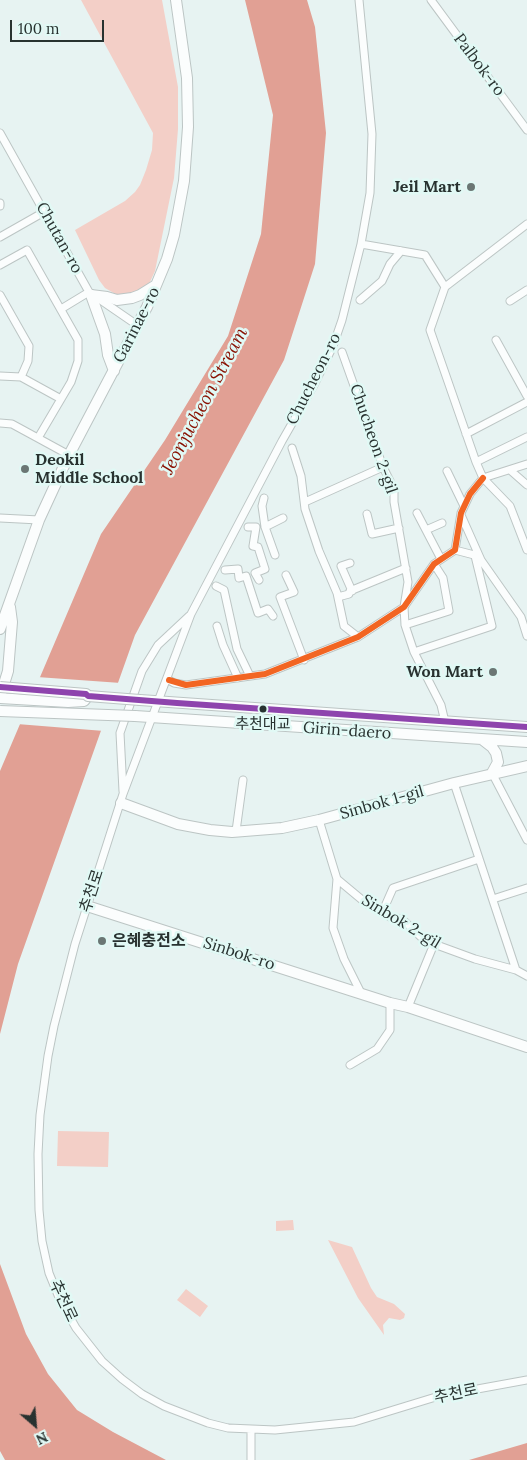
<!DOCTYPE html>
<meta charset="utf-8">
<style>
body{margin:0}
#map{position:relative;width:527px;height:1460px;overflow:hidden;background:#e7f3f2;font-family:Lora,serif}
canvas{display:block}
.north{position:absolute;left:10px;top:1400px;width:50px;height:50px;-webkit-text-stroke:4px #e1f9f5;paint-order:stroke;rotate:153deg;font-size:14px;font-weight:700;line-height:20px;text-align:center;color:#283230}
.north::after{content:'';display:block;margin:auto;width:18px;height:22px;background:#283230;clip-path:polygon(50% 0,100% 100%,50% 72%,0 100%)}
.scale{position:absolute;left:10px;top:20px;width:94px;height:22px;box-sizing:border-box;border:2px solid #283230;border-top:0;padding-left:6px;font-size:15px;line-height:18px;white-space:nowrap;color:#283230;-webkit-text-stroke:4px #e1f9f5;paint-order:stroke}
</style>
<div id="map">
<canvas width="527" height="1460"></canvas>
<div class="north">N</div>
<div class="scale">100 m</div>
</div>
<script>
const c = document.querySelector('canvas').getContext('2d');
c.lineJoin = 'round';
function fillPath(path, color) { c.fillStyle = color; c.fill(path, 'evenodd'); }
const toPath = rows => new Path2D(rows.map(r => 'M' + r).join(''));
function trace(path, color, width, dash) { c.strokeStyle = color; c.lineWidth = width; c.lineCap = dash ? 'butt' : 'round'; c.setLineDash(dash || []); c.stroke(path); }
function drawText(font, color, halo, rows, align = 'center') {
  c.font = font + ' Lora,"Noto Sans KR",serif'; c.lineWidth = 5; c.setLineDash([]); c.textBaseline = 'middle'; c.strokeStyle = halo; c.fillStyle = color; for (const [text, x, y, turn = 0] of rows) {
    c.save(); c.translate(x, y); c.rotate((+turn || 0) * Math.PI / 180); c.textAlign = isNaN(turn) ? turn : align; if (halo) c.strokeText(text, 0, 0); c.fillText(text, 0, 0); c.restore();
  }
}
fillPath(toPath([
 [81,0,162,0,178,87,178,129,174,178,155,271,149,284,136,293,119,296,105,288,99,280,75,230,125,201,135,192,140,185,146,170,152,150,153,133],
 [58,1131,109,1132,108,1167,57,1166],
 [293,1220,294,1230,276,1231,276,1221],
 [328,1240,352,1247,371,1288,377,1297,394,1304,405,1314,404,1318,400,1320,389,1318,383,1325,384,1335,358,1298],
 [186,1289,208,1306,200,1317,177,1300]
]), '#f3cfc7');
fillPath(toPath([
 [245,0,307,0,315,27,326,133,315,264,284,360,135,635,18,964,0,1034,0,771,101,534,165,440,228,336,261,234,273,115],
 [0,1264,26,1334,48,1374,77,1410,113,1432,166,1460,5,1460,0,1451],
 [527,1443,527,1460,469,1460]
]), '#e1a094');
fillPath(toPath([
 [37,677,121,683,104,731,17,724]
]), '#e7f3f2');
const street = toPath([
 [359,0,372,134,370,193,361,244,342,320,333,346,314,385,282,441,191,614,123,794,75,944,54,1026,48,1056,40,1115,38,1154,39,1210,42,1241,49,1273,60,1300,76,1328,102,1361,122,1379,142,1394,164,1406,208,1423,228,1428,275,1430,354,1422,439,1396,527,1380],
 [431,0,527,130],
 [0,133,89,292,137,325],
 [0,203,0,206],
 [0,237,44,212],
 [361,244,425,255,445,287,430,330,476,462,483,478,510,506,527,550],
 [0,265,27,250,78,340,78,361,71,382,38,438],
 [445,287,527,224],
 [0,295,29,346,28,361,21,377],
 [360,300,382,281,390,264,401,251],
 [510,301,527,290],
 [61,309,89,292],
 [496,340,527,396],
 [342,352,383,467,394,489,394,502,408,582,404,607,405,625,414,652,441,705,445,722],
 [0,376,21,377,61,399],
 [0,423,12,424,69,455],
 [466,434,527,402],
 [292,448,301,476,305,509,319,551,337,593,344,626,358,637],
 [476,462,527,437],
 [510,470,527,485],
 [447,471,464,506],
 [483,478,527,464],
 [264,498,262,506,265,527,275,555],
 [305,502,383,467],
 [417,513,441,559],
 [367,514,372,534,399,528],
 [461,515,481,560,521,617,527,636],
 [0,518,39,520],
 [248,527,256,527,253,546,258,547,265,569,255,573,259,580],
 [265,527,283,518],
 [426,530,442,523],
 [455,550,478,556],
 [350,563,341,566,352,591],
 [225,570,238,569,239,578,246,576,258,613,268,609,273,616],
 [286,575,294,592,280,597,304,660],
 [216,586,224,590,237,649,250,676],
 [338,597,349,594,350,591,406,568],
 [405,625,449,611,443,578,434,564],
 [217,626,223,645,238,678],
 [414,652,492,626,475,556],
 [167,679,174,683,186,685,265,674,358,637,404,607,434,564,455,550,461,513,470,494,483,478],
 [492,773,527,840],
 [454,783,516,970],
 [123,791,120,733,142,671,158,645,189,616],
 [319,820,337,879,367,904,390,917,402,919,422,938,434,944,475,959,516,970,527,976],
 [236,831,243,780],
 [337,879,333,928,344,959,361,993],
 [493,899,527,888],
 [382,913,393,888,479,859],
 [408,1007,434,944],
 [350,1065,377,1049,390,1030,390,1003],
 [251,1430,251,1460]
]);
const secondary = toPath([
 [114,371,108,355,105,334,91,295,107,297,117,300,132,298,140,295,156,285],
 [0,629,39,520,69,455,147,307,167,259,174,235,184,181,188,127,187,78,176,0],
 [0,697,8,671,12,622,10,607],
 [0,698,68,702,84,701,88,696],
 [140,700,527,727],
 [135,716,527,742],
 [483,740,492,747,496,753,498,762,492,773],
 [121,803,178,824,210,830,232,832,282,828,319,820,454,783,527,766],
 [87,906,390,1003,408,1007,527,1047]
]);
trace(street, '#bcc5c4', 9);
trace(secondary, '#bcc5c4', 12);
trace(street, '#fbfdfd', 7);
trace(secondary, '#fbfdfd', 10);
const secondaryBridge = toPath([
 [0,687,86,694,88,696,140,700],
 [0,711,135,716]
]);
trace(secondaryBridge, '#bcc5c4', 12, []);
trace(secondaryBridge, '#fbfdfd', 10);
trace(toPath([
 [0,687,86,694,88,696,177,703,527,727]
]), '#8e44ad', 6);
trace(toPath([
 [169,680,186,685,265,674,358,637,404,607,434,564,455,550,461,513,470,494,483,478]
]), '#f26522', 6);
for (const [x, y, r, color] of [
 [471,187,5,"#6b7674"],
 [25,469,5,"#6b7674"],
 [493,672,5,"#6b7674"],
 [263,709,4.5,"#283230"],
 [102,941,5,"#6b7674"]
]) { const dot = new Path2D(); dot.arc(x, y, r, 0, 2 * Math.PI); c.fillStyle = color; c.fill(dot); trace(dot, '#e1f9f5', 2); }
drawText('15px', '#283230', '#e1f9f5', [
 ["추천대교",263,725]
]);
drawText('16px', '#283230', '#e1f9f5', [
 ["Palbok-ro",479,65,53],
 ["Chutan-ro",59,238,61],
 ["Garinae-ro",137,325,-63],
 ["Chucheon-ro",314,379,-63],
 ["Chucheon 2-gil",373,439,71],
 ["Girin-daero",347,731,4],
 ["Sinbok 1-gil",382,803,-16],
 ["추천로",92,891,-72],
 ["Sinbok 2-gil",401,922,31],
 ["Sinbok-ro",239,954,18],
 ["추천로",63,1301,65],
 ["추천로",456,1394,-12]
]);
drawText('bold 16px', '#283230', '#e1f9f5', [
 ["Jeil Mart",461,187],
 ["Deokil",35,460,"left"],
 ["Middle School",35,478,"left"],
 ["Won Mart",483,672],
 ["은혜충전소",112,941,"left"]
], 'right');
drawText('italic 18px', '#891102', '#e1f9f5', [
 ["Jeonjucheon Stream",205,401,-62]
]);
</script>
